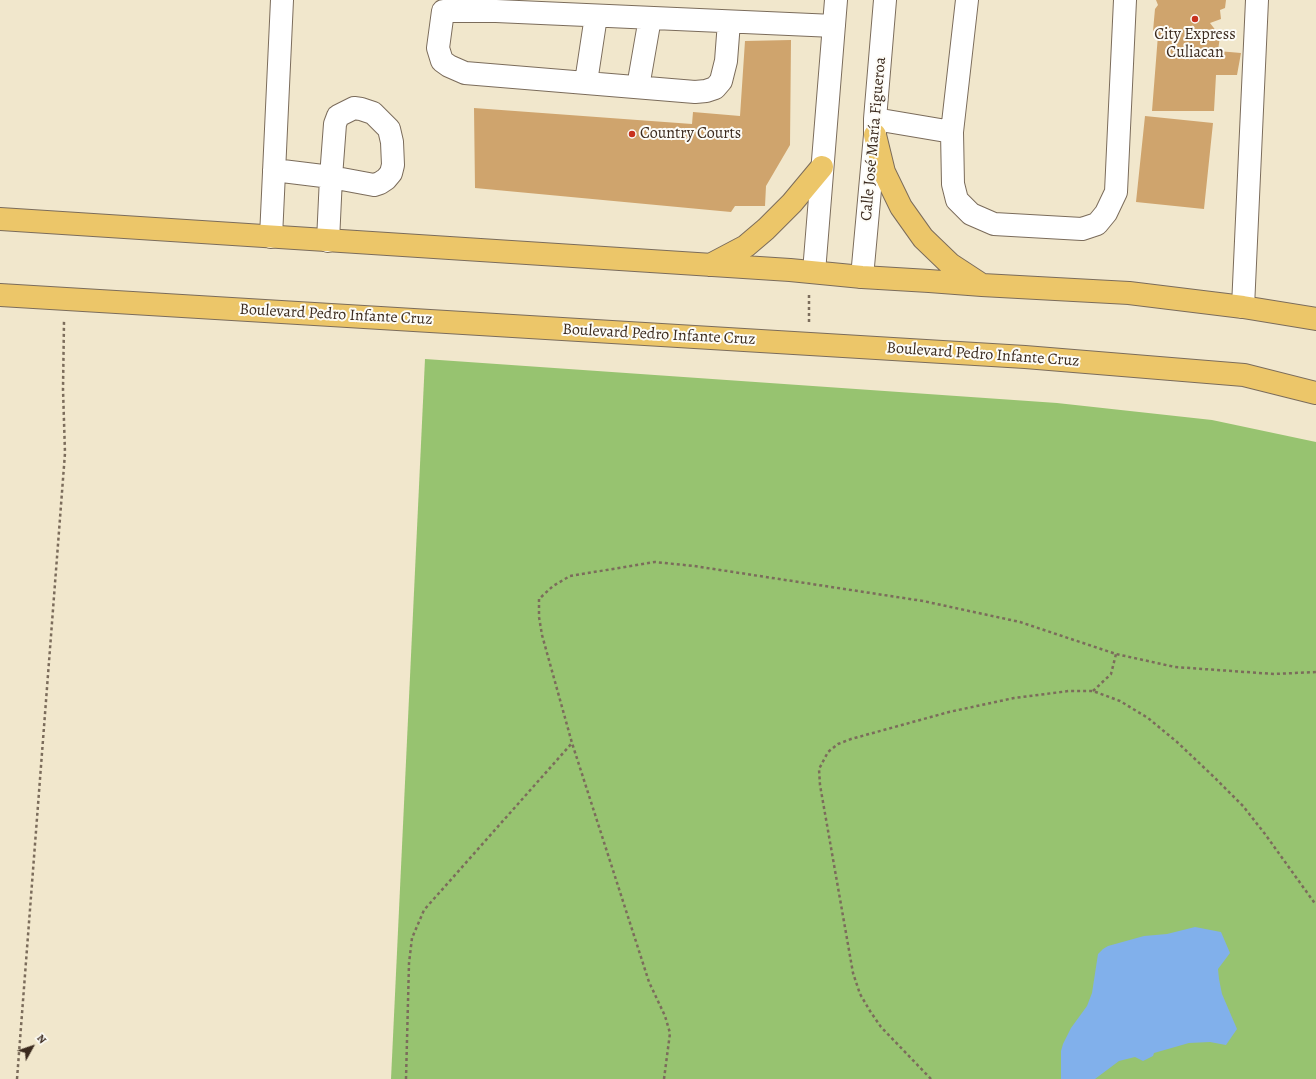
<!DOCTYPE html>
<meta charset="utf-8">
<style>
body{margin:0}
#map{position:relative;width:1316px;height:1079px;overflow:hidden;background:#f1e7cc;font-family:Alegreya,serif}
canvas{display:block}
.north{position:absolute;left:12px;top:1027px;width:40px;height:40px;-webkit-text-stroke:3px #fdfcf7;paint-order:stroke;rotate:50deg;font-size:11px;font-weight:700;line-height:16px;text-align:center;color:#3b2a1e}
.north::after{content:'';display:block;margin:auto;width:14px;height:18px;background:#3b2a1e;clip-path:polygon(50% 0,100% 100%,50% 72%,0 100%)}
</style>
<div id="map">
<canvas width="1316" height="1079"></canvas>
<div class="north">N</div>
</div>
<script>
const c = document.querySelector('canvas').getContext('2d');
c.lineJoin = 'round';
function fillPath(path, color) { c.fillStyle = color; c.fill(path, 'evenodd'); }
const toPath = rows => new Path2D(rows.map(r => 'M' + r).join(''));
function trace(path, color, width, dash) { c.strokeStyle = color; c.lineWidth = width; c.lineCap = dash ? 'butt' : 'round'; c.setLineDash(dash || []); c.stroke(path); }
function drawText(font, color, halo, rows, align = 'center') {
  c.font = font + ' Alegreya,serif'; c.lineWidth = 4; c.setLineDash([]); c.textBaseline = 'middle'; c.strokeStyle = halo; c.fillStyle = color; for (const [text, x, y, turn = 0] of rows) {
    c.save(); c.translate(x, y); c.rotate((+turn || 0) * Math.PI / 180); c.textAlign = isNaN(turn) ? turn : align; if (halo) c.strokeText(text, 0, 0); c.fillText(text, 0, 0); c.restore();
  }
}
fillPath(toPath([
 [425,359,1057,403,1212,420,1316,442,1316,1079,391,1079]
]), '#97c370');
fillPath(toPath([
 [1195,927,1221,932,1230,953,1218,969,1219,979,1222,994,1237,1029,1226,1045,1210,1042,1189,1043,1154,1053,1153,1056,1143,1061,1135,1057,1119,1061,1095,1079,1061,1079,1061,1051,1063,1044,1071,1028,1087,1006,1092,993,1098,954,1103,949,1108,946,1144,936,1167,934]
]), '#81b0eb');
fillPath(toPath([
 [1156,0,1226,0,1225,8,1220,10,1221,19,1210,23,1220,36,1218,51,1241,53,1237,75,1216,75,1214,111,1152,111,1158,35,1153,31,1155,9,1158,5],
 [791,40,790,145,766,186,765,206,735,206,731,212,475,188,474,108,692,124,693,112,740,116,745,41],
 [1145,116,1213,123,1204,209,1136,202]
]), '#cfa46d');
const minor = toPath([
 [729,22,726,61,721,81,715,88,706,91,695,92,465,73,449,66,442,61,438,48,443,11,496,11,834,26],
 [586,82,596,16],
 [638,87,650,18],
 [875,119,952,132,967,0],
 [952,132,953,184,957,200,971,214,994,224,1082,229,1097,224,1106,213,1116,192,1125,0],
 [274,170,331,177,374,185,380,183,386,179,391,173,393,165,392,142,389,129,373,113,361,109,354,108,338,116,335,124,331,177,328,241],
 [271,237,282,0],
 [814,272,836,0],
 [862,277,875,135,875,119,885,0],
 [1243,307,1257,0]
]);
const highway = toPath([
 [875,135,884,172,901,207,923,238,950,264,979,283],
 [0,219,790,270,862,277,929,281,982,285,1129,293,1243,307,1316,319],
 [710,265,746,246,766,229,792,203,822,167],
 [0,295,1025,357,1244,375,1316,393]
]);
trace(minor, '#7b6c5b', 24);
trace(highway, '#7b6c5b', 24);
trace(toPath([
 [809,322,809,295],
 [1093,691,1111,674,1116,654],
 [17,1079,65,453,63,389,64,321],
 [406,1079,409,963,412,938,424,910,572,743],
 [664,1079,670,1033,665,1016,649,982,572,743,542,635,539,617,539,599,553,586,570,576,655,562,694,566,923,601,1020,622,1116,654,1175,667,1274,674,1316,672],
 [931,1079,881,1027,870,1011,860,994,853,973,820,785,819,769,828,752,838,744,851,739,949,712,1014,698,1069,691,1093,691,1120,701,1148,718,1177,742,1215,778,1243,806,1265,834,1316,905]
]), '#7b6c5b', 2.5, [3, 3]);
trace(minor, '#fff', 22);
trace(highway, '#ecc669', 22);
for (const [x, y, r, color] of [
 [1195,19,4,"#c8321e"],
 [632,134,4,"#c8321e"]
]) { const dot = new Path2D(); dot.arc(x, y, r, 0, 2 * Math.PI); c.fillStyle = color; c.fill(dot); trace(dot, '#fdfcf7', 1.5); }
drawText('16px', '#3b2a1e', '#fdfcf7', [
 ["City Express",1195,35],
 ["Culiacan",1195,53],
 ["Country Courts",640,134,"left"]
]);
drawText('16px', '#3b2a1e', '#fdfcf7', [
 ["Calle José María Figueroa",874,139,-85],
 ["Boulevard Pedro Infante Cruz",336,315,3],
 ["Boulevard Pedro Infante Cruz",659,335,3],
 ["Boulevard Pedro Infante Cruz",983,355,4]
]);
</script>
